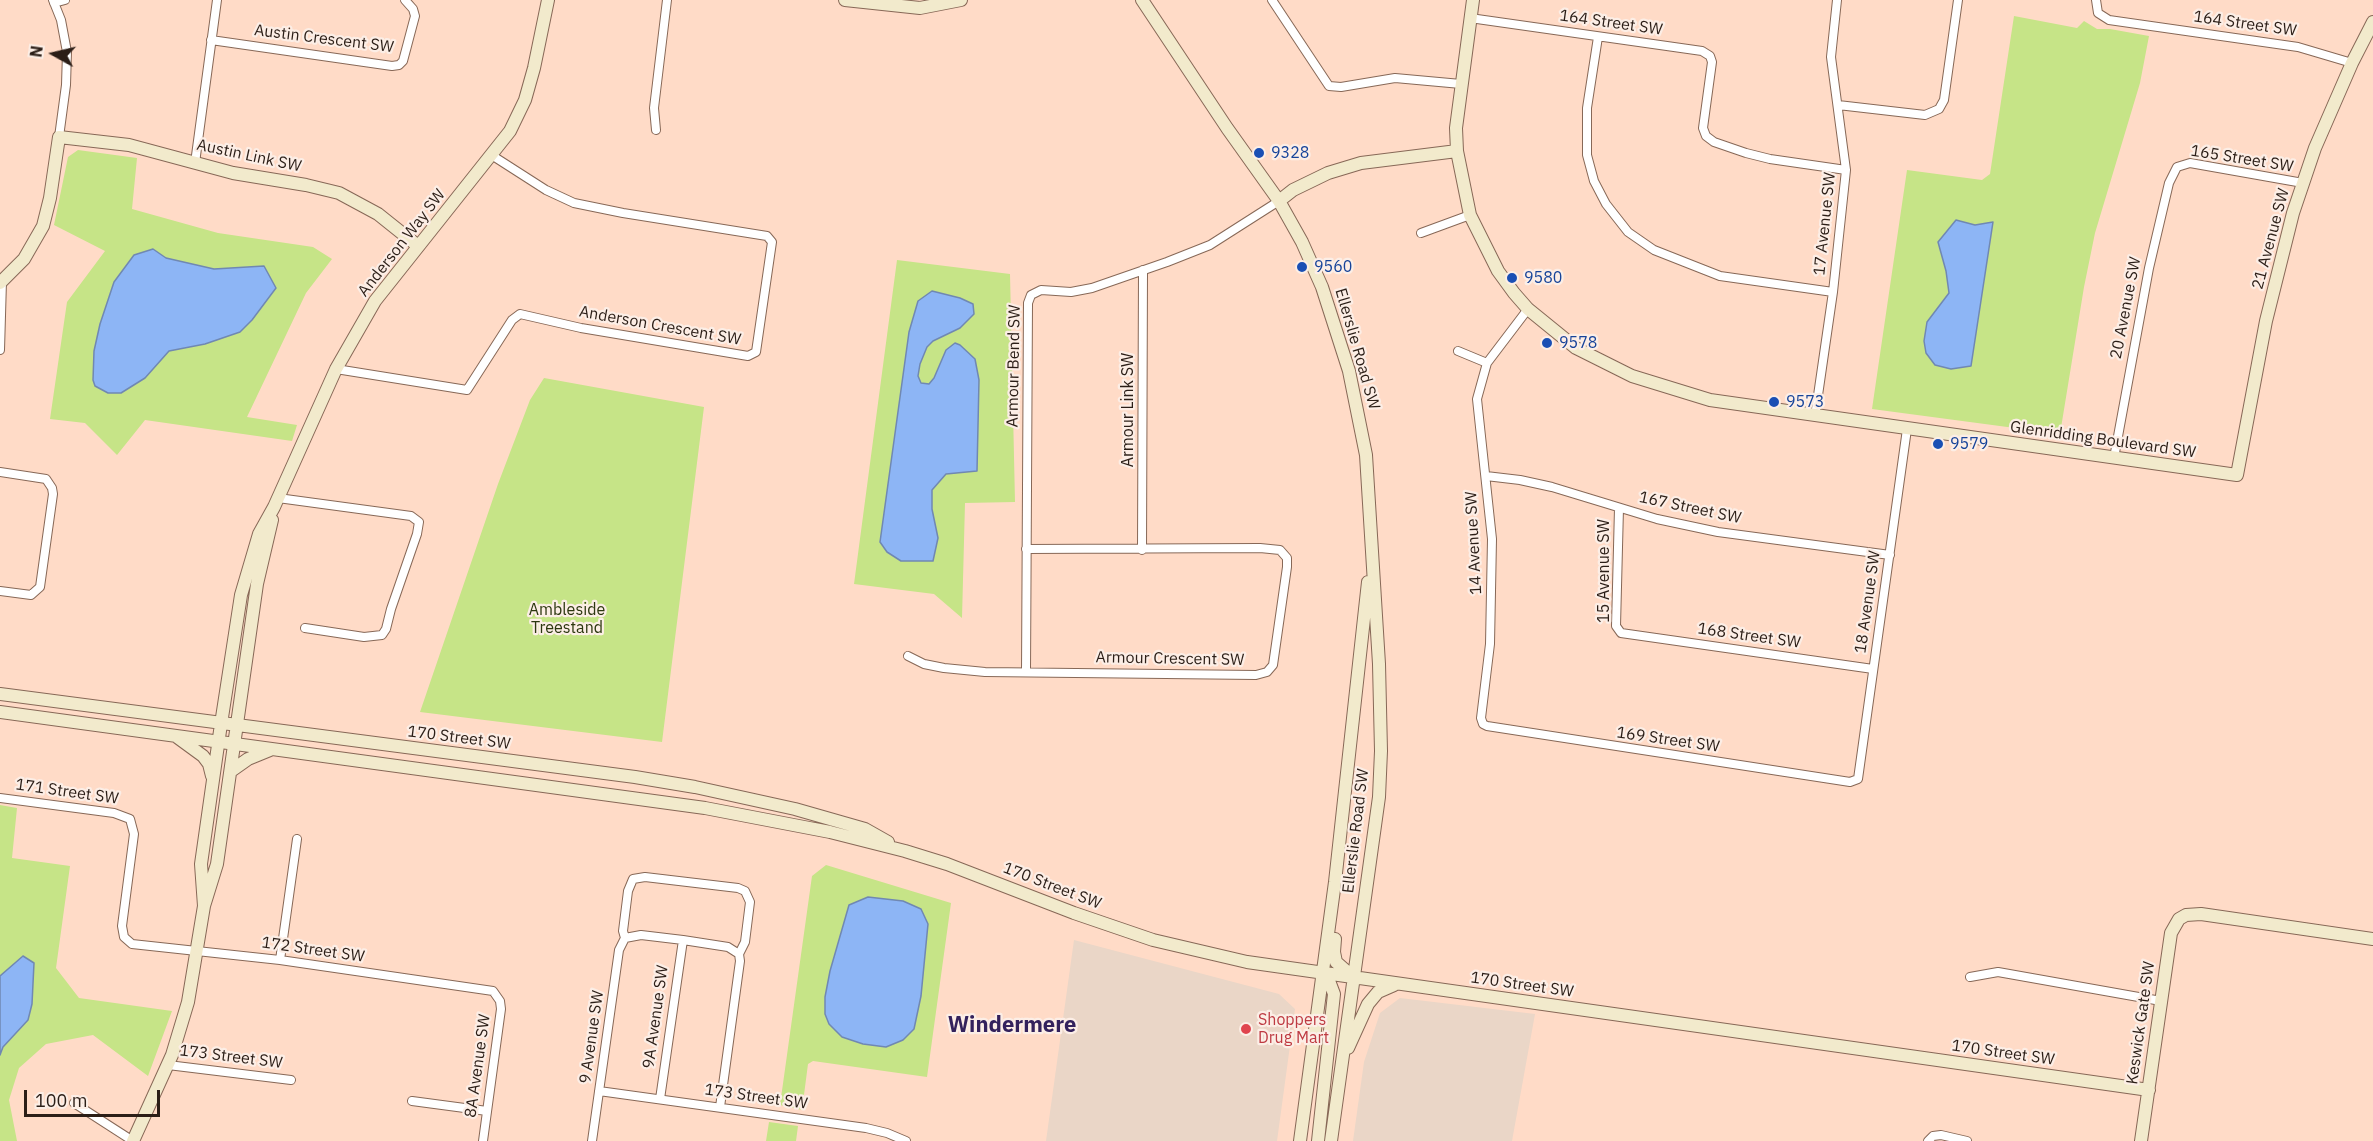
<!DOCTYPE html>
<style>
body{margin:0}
#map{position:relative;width:2373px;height:1141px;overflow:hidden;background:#ffdbc7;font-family:"IBM Plex Sans",sans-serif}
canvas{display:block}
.north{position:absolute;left:24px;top:24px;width:60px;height:60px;-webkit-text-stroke:4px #fceee6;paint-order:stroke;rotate:278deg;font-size:16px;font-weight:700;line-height:24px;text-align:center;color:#2b1e17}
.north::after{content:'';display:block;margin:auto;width:21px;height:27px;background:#2b1e17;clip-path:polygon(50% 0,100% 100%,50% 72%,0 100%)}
.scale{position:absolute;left:24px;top:1090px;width:136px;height:27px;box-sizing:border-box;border:3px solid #2b1e17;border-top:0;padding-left:8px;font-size:18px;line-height:21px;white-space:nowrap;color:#2b1e17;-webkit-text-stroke:4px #fceee6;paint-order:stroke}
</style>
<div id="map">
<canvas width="2373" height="1141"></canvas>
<div class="north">N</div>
<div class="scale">100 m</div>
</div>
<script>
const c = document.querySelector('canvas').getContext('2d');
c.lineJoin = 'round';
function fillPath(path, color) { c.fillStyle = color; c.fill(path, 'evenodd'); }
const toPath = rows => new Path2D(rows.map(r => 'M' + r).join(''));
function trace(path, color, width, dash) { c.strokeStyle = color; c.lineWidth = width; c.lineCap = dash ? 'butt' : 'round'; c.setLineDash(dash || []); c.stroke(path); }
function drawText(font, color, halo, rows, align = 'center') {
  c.font = font + ' "IBM Plex Sans",sans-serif'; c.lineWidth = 4.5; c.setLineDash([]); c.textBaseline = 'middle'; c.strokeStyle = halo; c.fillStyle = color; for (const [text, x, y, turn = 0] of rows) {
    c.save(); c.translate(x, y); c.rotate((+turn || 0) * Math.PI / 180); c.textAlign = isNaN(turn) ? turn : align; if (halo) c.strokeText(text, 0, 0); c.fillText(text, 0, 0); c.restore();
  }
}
fillPath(toPath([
 [1074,940,1279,994,1295,1009,1277,1141,1046,1141],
 [1400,998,1535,1014,1512,1141,1353,1141,1364,1062,1380,1013]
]), '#ead6c7');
fillPath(toPath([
 [2014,16,2077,28,2084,21,2097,29,2110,29,2149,36,2140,83,2095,233,2084,287,2060,434,1872,409,1907,170,1982,180,1990,174],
 [78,150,137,158,132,209,218,233,313,247,332,259,306,293,247,417,297,425,292,441,145,420,117,455,85,423,50,419,67,302,105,251,54,225,68,157],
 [897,260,1010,274,1015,502,965,503,962,618,934,594,854,584],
 [544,378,704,407,662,742,420,712,498,484,530,400],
 [0,805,17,808,12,858,70,866,56,968,79,998,172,1011,148,1076,93,1035,46,1044,19,1068,9,1100,17,1141,0,1141],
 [826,865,951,903,927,1077,813,1061,808,1064,802,1110,780,1105,812,876],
 [769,1122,798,1126,796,1141,766,1141]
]), '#c6e487');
const water = toPath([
 [1956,220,1975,225,1993,222,1971,366,1951,369,1935,365,1926,353,1924,341,1927,322,1949,293,1946,271,1938,242,1956,220],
 [153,249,166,258,214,269,264,266,276,288,252,320,240,332,205,344,169,351,145,378,121,393,108,393,95,386,93,380,94,351,100,324,114,282,134,255,153,249],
 [932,291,960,298,973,304,974,314,960,328,933,341,927,347,920,364,918,376,921,383,929,384,934,378,946,350,955,343,960,345,975,359,979,380,977,471,946,474,932,490,932,509,938,538,933,561,901,561,887,552,880,542,909,332,918,301,932,291],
 [868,897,903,901,921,909,928,924,921,996,914,1029,903,1040,886,1047,863,1044,842,1037,829,1024,825,1014,825,997,830,971,849,905,868,897],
 [23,956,34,963,32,1004,28,1020,3,1047,0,1055,0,976,23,956]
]);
fillPath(water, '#8db5f5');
trace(water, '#7088b2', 1.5);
const street = toPath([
 [53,0,61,20,67,52,66,85,59,137],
 [1272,0,1329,86,1341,87,1395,78,1461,84],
 [2096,0,2098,13,2109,20,2298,47,2352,63],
 [54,3,65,0],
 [1470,18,1702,51,1710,56,1712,62,1703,128,1706,136,1714,142,1746,153,1770,159,1846,170],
 [1598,37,1587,108,1587,155,1594,181,1606,204,1628,232,1654,250,1720,276,1833,292],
 [211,40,392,66,399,65,403,61,415,16,413,9,405,0],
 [1838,105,1925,115,1939,109,1944,100,1958,0],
 [656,130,654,108,667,0],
 [195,163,217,0],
 [1421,233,1470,215],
 [1528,309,1487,363,1477,399,1492,539,1490,644,1481,718,1483,724,1487,726,1850,782,1858,779,1907,429],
 [0,350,2,281],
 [1458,351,1487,363],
 [336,369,467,390,512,320,520,314,581,328,748,356,756,352,772,242,767,236,623,213,574,203,546,190,493,156],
 [1815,416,1833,292,1846,170,1831,57,1837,0],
 [2114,458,2149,268,2169,183,2177,167,2190,163,2303,183],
 [0,472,46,479,52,488,53,494,40,587,31,595,0,591],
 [1486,476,1520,480,1552,487,1657,519,1718,532,1890,555],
 [278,498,411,516,419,522,417,534,391,609,386,629,382,635,364,637,305,628],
 [1619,508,1616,626,1621,633,1873,669],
 [1142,550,1143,270],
 [908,656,924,664,944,668,985,672,1256,675,1267,672,1273,665,1287,567,1287,558,1280,550,1260,548,1026,549],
 [1026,672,1028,303,1031,295,1041,290,1071,292,1092,288,1167,262,1210,245,1279,201],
 [0,798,114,813,130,819,134,834,122,926,124,937,132,944,280,960,493,991,500,1001,501,1009,483,1141],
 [625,938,623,931,628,891,633,879,645,877,738,888,745,891,750,902,745,942,739,954],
 [625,938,641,935,683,940,728,947,739,954],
 [280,960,297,839],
 [1970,977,1998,972,2161,1001],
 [168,1065,291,1080],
 [599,1091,866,1128,887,1133,906,1141],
 [660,1099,683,940],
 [412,1101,487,1111],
 [74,1103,133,1141],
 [720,1107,740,961,739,954],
 [592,1141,619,950,625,938],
 [1928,1141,1933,1136,1941,1135,1967,1141]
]);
const secondary = toPath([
 [845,0,920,8,961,0],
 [1142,0,1227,128,1279,201,1302,242,1322,287,1349,371,1366,455,1379,664,1381,751,1379,797,1331,1141],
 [1473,0,1456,128,1457,151,1470,215,1498,271,1514,293,1528,309,1576,348,1632,376,1710,400,2237,475,2266,321,2293,213,2315,148,2352,63,2373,22],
 [1279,201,1293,190,1328,173,1361,163,1457,151],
 [0,283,24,259,43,226,50,198,59,137,129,145,233,173,306,185,339,193,378,214,418,246],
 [0,694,635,777,695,787,795,809,865,829,888,842],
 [0,712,705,808,830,832,905,851,947,864,1074,913,1153,940,1247,962,2149,1090],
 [177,737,203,756,209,764,212,776],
 [231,771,248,759,270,750],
 [204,906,201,864,221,724,241,595,259,534,274,507,336,369,375,301,510,131,525,100,534,68,548,0],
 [1335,939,1334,952,1336,962,1353,977],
 [1348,1048,1368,1004,1378,992,1394,985],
 [133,1141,172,1055,188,1002,204,906,217,864,257,584,272,520],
 [1300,1141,1335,882,1368,582],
 [1318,1141,1334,994,1328,978,1323,973],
 [2141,1141,2171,933,2179,919,2186,915,2201,914,2373,939]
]);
trace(street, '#876857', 10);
trace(secondary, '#876857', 14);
trace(street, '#fff', 8);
trace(secondary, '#f2eacc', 12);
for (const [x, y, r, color] of [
 [1259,153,6,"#1a4fb4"],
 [1302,267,6,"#1a4fb4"],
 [1512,278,6,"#1a4fb4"],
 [1547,343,6,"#1a4fb4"],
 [1774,402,6,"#1a4fb4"],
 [1938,444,6,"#1a4fb4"],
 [1246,1029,6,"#e0444e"]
]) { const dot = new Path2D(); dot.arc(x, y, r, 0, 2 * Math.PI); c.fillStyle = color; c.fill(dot); trace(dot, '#fceee6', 2); }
drawText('16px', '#2b1e17', '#fceee6', [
 ["164 Street SW",1611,23,8],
 ["164 Street SW",2245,24,8],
 ["Austin Crescent SW",324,39,7],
 ["Austin Link SW",249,156,12],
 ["165 Street SW",2242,159,9],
 ["17 Avenue SW",1825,224,-84],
 ["21 Avenue SW",2271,239,-75],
 ["Anderson Way SW",402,243,-52],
 ["20 Avenue SW",2126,308,-79],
 ["Anderson Crescent SW",660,326,10],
 ["Ellerslie Road SW",1357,349,74],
 ["Armour Bend SW",1014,366,-89],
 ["Armour Link SW",1128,410,-90],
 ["Glenridding Boulevard SW",2103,440,8],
 ["167 Street SW",1690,508,12],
 ["14 Avenue SW",1474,543,-93],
 ["15 Avenue SW",1604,571,-90],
 ["18 Avenue SW",1868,602,-82],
 ["168 Street SW",1749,636,8],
 ["Armour Crescent SW",1170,659,1],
 ["170 Street SW",459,738,7],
 ["169 Street SW",1668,740,8],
 ["171 Street SW",67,792,8],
 ["Ellerslie Road SW",1356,831,-83],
 ["170 Street SW",1052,886,21],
 ["172 Street SW",313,950,8],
 ["170 Street SW",1522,985,8],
 ["9A Avenue SW",656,1017,-82],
 ["Keswick Gate SW",2141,1023,-82],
 ["9 Avenue SW",592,1037,-82],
 ["170 Street SW",2003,1053,8],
 ["173 Street SW",231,1057,7],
 ["8A Avenue SW",478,1066,-82],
 ["173 Street SW",756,1097,8]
]);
drawText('16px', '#164399', '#fceee6', [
 ["9328",1271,153],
 ["9560",1314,267],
 ["9580",1524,278],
 ["9578",1559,343],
 ["9573",1786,402],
 ["9579",1950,444]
], 'left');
drawText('16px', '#2c370f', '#fceee6', [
 ["Ambleside",567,610],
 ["Treestand",567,628]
]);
drawText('16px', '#be3a42', '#fceee6', [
 ["Shoppers",1258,1020],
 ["Drug Mart",1258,1038]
], 'left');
drawText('bold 22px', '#33215c', '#fceee6', [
 ["Windermere",1012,1026]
]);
</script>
